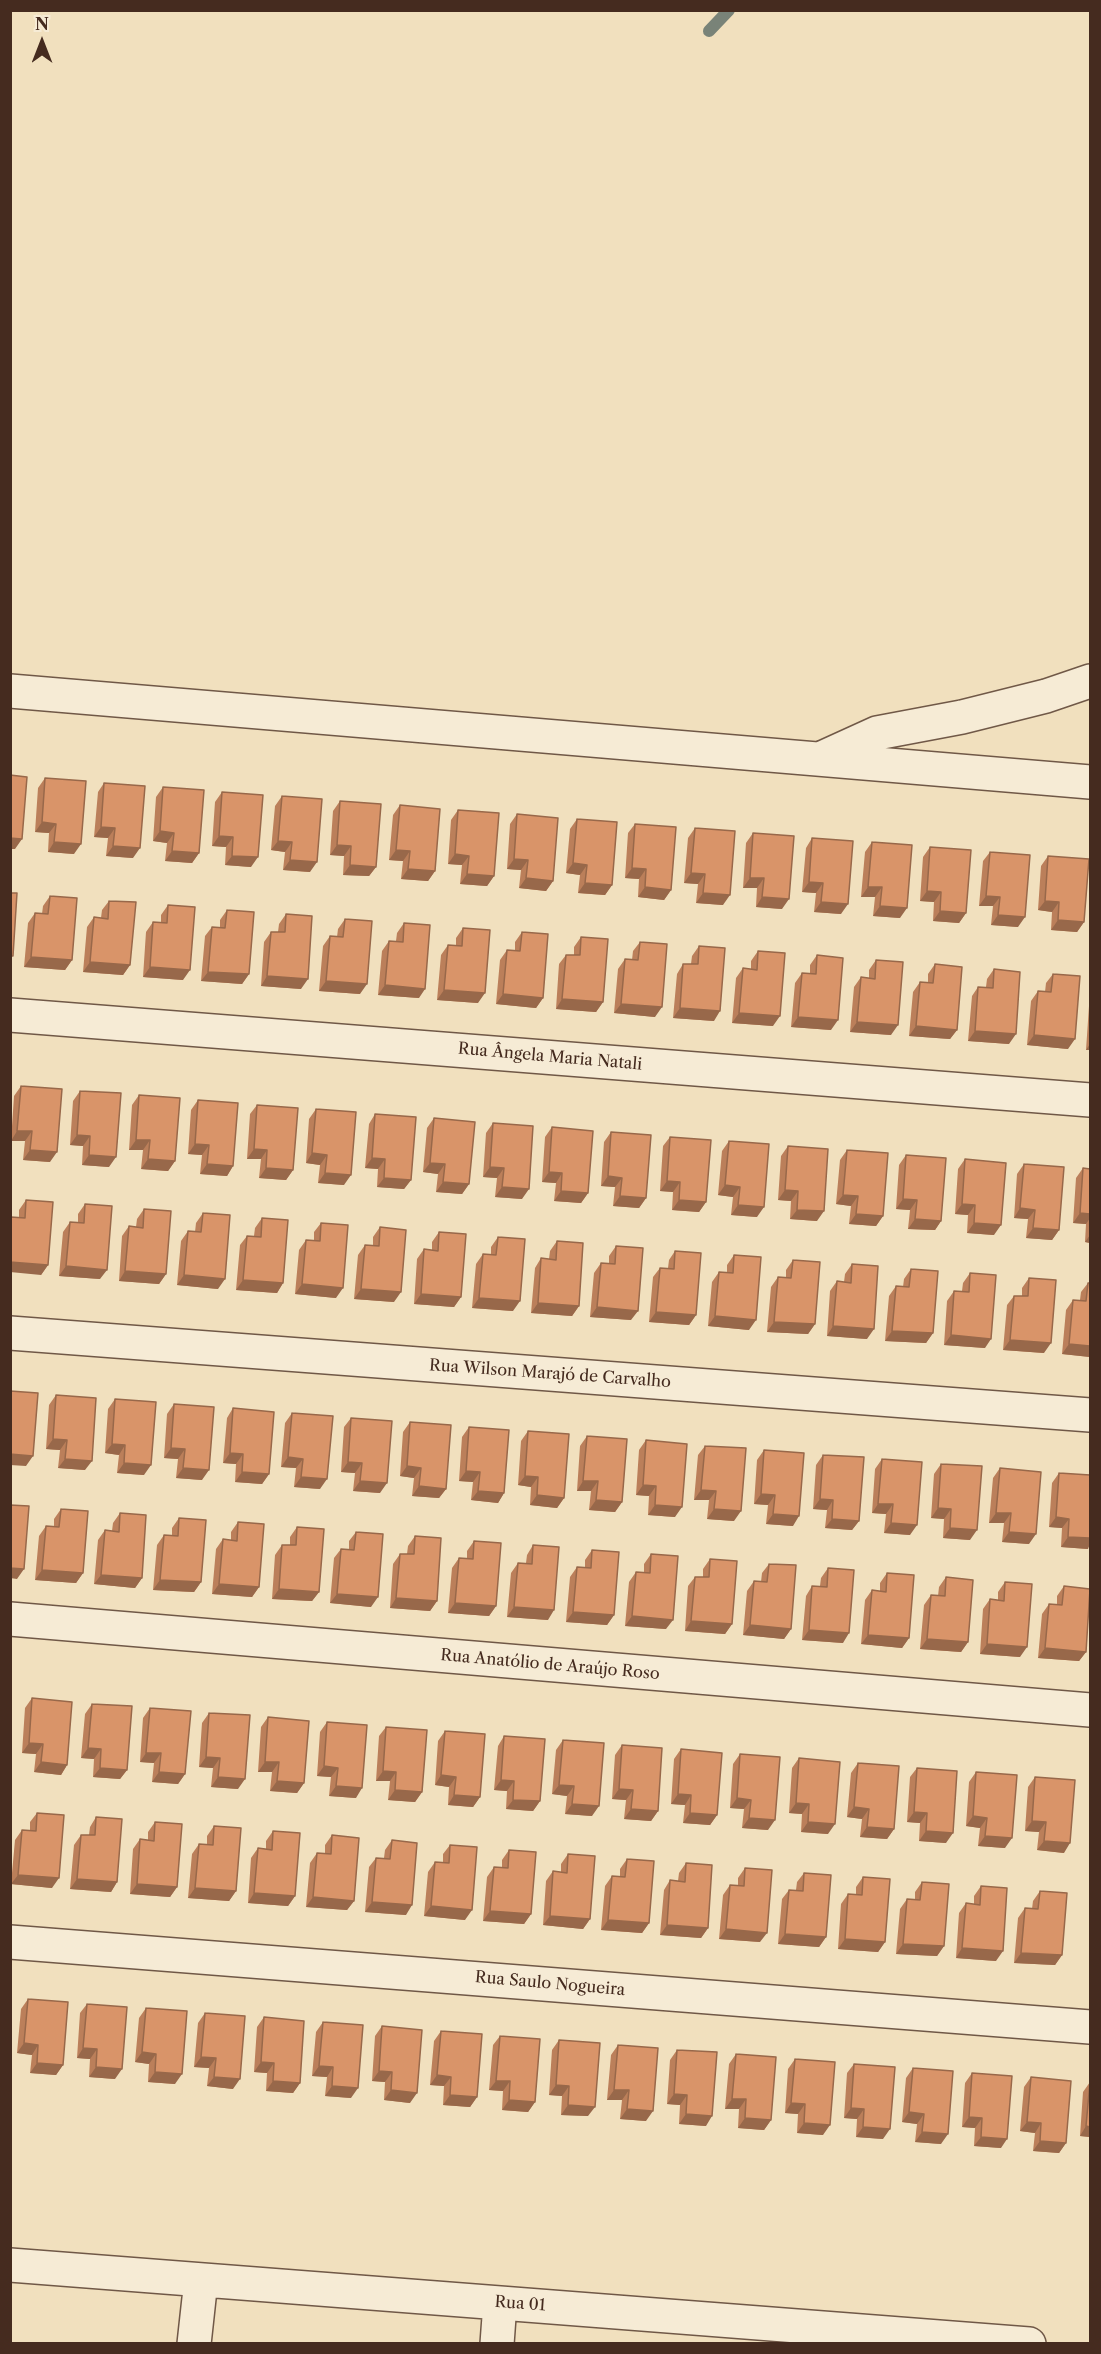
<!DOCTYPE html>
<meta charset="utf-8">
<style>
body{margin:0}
#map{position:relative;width:1101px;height:2354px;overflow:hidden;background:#f1e0be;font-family:"Libre Caslon Text",serif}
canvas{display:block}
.frame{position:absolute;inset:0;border:12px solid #452b1f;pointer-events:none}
.north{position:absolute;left:12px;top:12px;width:60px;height:60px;-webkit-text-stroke:4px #f6ebd5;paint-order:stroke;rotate:0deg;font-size:16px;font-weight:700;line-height:24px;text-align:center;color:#452b1f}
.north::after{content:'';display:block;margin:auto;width:21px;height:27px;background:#452b1f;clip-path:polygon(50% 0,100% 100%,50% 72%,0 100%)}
</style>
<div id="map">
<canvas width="1101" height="2354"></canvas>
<div class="frame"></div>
<div class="north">N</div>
</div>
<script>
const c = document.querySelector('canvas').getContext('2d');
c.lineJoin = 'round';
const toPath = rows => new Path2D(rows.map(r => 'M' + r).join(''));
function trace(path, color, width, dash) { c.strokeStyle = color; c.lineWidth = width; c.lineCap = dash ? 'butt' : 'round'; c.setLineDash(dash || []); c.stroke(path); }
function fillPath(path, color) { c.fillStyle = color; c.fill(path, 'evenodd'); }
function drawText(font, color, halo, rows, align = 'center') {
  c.font = font + ' "Libre Caslon Text",serif'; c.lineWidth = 5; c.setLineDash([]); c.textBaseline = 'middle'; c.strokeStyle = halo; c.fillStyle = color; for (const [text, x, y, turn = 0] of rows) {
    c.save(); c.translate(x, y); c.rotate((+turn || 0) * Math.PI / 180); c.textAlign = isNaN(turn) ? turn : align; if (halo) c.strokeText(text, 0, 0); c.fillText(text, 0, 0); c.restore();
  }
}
trace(toPath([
 [709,31,729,10]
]), '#798378', 12);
const minor = toPath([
 [10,691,1090,782],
 [822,758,877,733,962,717,1046,696,1090,681],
 [10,1015,1090,1100],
 [10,1333,1090,1415],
 [10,1619,1090,1710],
 [10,1942,1090,2027],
 [10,2265,1029,2344],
 [194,2344,201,2280],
 [497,2344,500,2303]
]);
trace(minor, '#705847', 36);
trace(minor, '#f6ebd5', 33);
fillPath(toPath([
 [45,778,74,854,48,852,49,833,35,832,38,788],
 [104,783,133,858,106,856,108,838,94,837,98,792],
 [163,787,199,853,192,863,165,861,167,843,153,841,156,797],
 [222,792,251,867,225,865,226,847,212,846,215,802],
 [282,796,310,872,283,870,285,852,271,850,275,806],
 [340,801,376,867,369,876,343,875,344,856,330,855,333,811],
 [400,805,435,871,428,881,401,879,403,861,389,860,393,815],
 [458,810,494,876,487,886,460,884,462,865,448,864,451,820],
 [517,814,553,881,546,891,519,888,521,870,507,869,510,824],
 [577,819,612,885,605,895,578,893,580,875,566,873,570,829],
 [635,824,671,890,664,900,638,897,639,879,625,878,628,833],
 [695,828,723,905,696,903,698,884,684,883,688,838],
 [753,833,782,909,756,907,757,888,743,888,746,843],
 [812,838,841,914,814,912,816,893,802,892,806,848],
 [872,842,900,918,873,916,875,897,861,897,865,852],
 [930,847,966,913,959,923,933,921,934,902,920,901,923,857],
 [990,852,1018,927,991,925,993,906,979,906,983,861],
 [1048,856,1084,922,1077,932,1051,930,1052,912,1038,910,1041,866],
 [50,896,72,960,65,970,24,967,28,923,35,913,42,914,43,906],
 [109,901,130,965,123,975,83,972,87,927,94,917,101,918,102,910],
 [168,905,183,980,143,977,146,932,153,922,161,923,161,915],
 [227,910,249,974,242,984,201,981,205,936,212,927,220,927,220,920],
 [286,914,301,989,261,986,264,942,271,932,278,932,279,924],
 [345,919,360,994,319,991,323,946,330,936,337,937,338,929],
 [404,923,419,998,378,995,382,951,389,941,396,941,397,933],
 [463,928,478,1003,437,1000,441,955,448,945,456,946,456,938],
 [522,932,543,998,536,1008,496,1004,500,960,507,950,515,950,515,942],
 [581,937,603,1002,596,1012,556,1009,559,964,566,955,574,955,574,947],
 [640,942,655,1017,614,1013,618,969,625,959,632,960,633,951],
 [699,946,714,1021,673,1018,677,974,683,964,691,964,692,956],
 [758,951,773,1026,732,1023,736,978,743,968,751,969,751,961],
 [817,955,831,1030,791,1027,795,983,802,973,810,974,810,965],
 [876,960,891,1035,850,1032,854,987,861,977,869,978,869,970],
 [935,964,957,1030,950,1039,909,1036,913,992,920,982,928,983,928,974],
 [994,969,1009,1044,968,1041,972,996,978,987,986,987,987,979],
 [1053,974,1068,1049,1027,1045,1031,1001,1038,991,1045,992,1046,983],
 [1090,1004,1090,1050,1086,1050,1089,1006],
 [21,1086,50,1162,23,1160,25,1141,11,1141,14,1096],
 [80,1091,109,1167,82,1165,83,1146,70,1145,73,1101],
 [139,1095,175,1161,168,1171,141,1169,143,1150,129,1150,132,1105],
 [198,1100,233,1166,227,1176,200,1174,202,1155,188,1154,191,1110],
 [257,1105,293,1170,286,1180,259,1178,261,1159,247,1159,250,1114],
 [316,1109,344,1185,318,1183,320,1165,306,1163,309,1119],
 [375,1114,411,1180,404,1189,377,1187,378,1169,365,1168,369,1124],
 [434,1118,469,1184,462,1194,436,1192,438,1174,423,1172,427,1128],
 [493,1123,522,1199,495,1197,497,1178,483,1177,486,1133],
 [552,1127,588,1193,581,1203,554,1201,556,1183,542,1182,545,1137],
 [611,1132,646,1198,639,1208,613,1206,615,1187,601,1186,604,1142],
 [670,1137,706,1202,699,1212,672,1210,673,1192,660,1191,663,1146],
 [729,1141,757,1217,731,1215,733,1197,718,1195,722,1151],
 [788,1146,817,1221,790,1219,791,1201,778,1200,781,1156],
 [847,1150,883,1216,876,1226,849,1224,851,1206,836,1204,840,1160],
 [906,1155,941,1221,935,1230,908,1229,910,1210,896,1209,899,1165],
 [965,1159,994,1235,967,1233,968,1215,955,1214,958,1169],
 [1024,1164,1059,1230,1052,1240,1026,1238,1028,1219,1014,1218,1017,1174],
 [1083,1168,1090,1169,1090,1243,1085,1242,1086,1224,1073,1223,1076,1178],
 [26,1200,48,1265,41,1275,19,1218,19,1210],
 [85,1204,100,1279,59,1276,63,1232,70,1222,78,1222,78,1214],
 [144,1209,166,1274,159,1284,119,1281,122,1236,129,1226,136,1227,137,1219],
 [203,1213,218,1289,177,1285,181,1241,188,1231,195,1232,196,1223],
 [262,1218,283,1283,277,1293,236,1290,240,1245,247,1236,254,1236,255,1228],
 [321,1223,336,1298,295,1294,299,1250,306,1240,314,1241,314,1232],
 [380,1227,394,1302,354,1299,358,1255,365,1245,373,1245,373,1237],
 [439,1232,461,1297,454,1307,414,1304,417,1259,424,1249,432,1250,432,1242],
 [498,1237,513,1311,472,1308,476,1264,483,1254,491,1255,491,1247],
 [557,1241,579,1306,572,1316,531,1313,535,1268,541,1258,549,1259,550,1251],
 [616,1246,631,1320,590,1317,594,1273,601,1263,609,1264,609,1256],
 [675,1251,696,1315,689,1325,649,1322,653,1277,660,1268,668,1268,669,1260],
 [734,1255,749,1330,708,1326,712,1282,719,1272,727,1273,727,1265],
 [793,1260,815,1324,808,1334,767,1332,771,1287,778,1277,786,1277,786,1270],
 [852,1264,867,1339,827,1336,830,1291,837,1281,844,1282,845,1274],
 [911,1269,933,1333,926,1343,885,1341,889,1296,896,1286,903,1287,904,1279],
 [970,1273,985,1348,944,1345,947,1301,954,1291,962,1291,963,1283],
 [1029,1278,1044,1353,1003,1350,1007,1305,1014,1296,1022,1296,1022,1288],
 [1088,1283,1090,1357,1062,1354,1066,1310,1073,1300,1080,1300,1081,1292],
 [56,1395,85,1470,58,1468,60,1450,46,1449,49,1405],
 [115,1399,144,1475,117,1473,119,1455,105,1453,108,1409],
 [174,1404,202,1480,176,1478,178,1459,164,1458,167,1414],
 [233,1408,269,1474,262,1484,235,1482,236,1464,223,1463,227,1418],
 [292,1413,320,1489,294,1487,296,1468,281,1467,285,1423],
 [351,1418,380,1493,353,1491,355,1473,341,1472,344,1427],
 [410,1422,446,1489,439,1498,412,1496,414,1478,400,1476,403,1432],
 [469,1427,504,1493,498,1503,471,1500,473,1482,459,1481,462,1437],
 [528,1431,564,1498,557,1508,530,1505,531,1487,518,1485,521,1441],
 [587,1436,622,1502,615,1512,589,1510,591,1491,577,1491,580,1446],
 [646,1440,675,1517,648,1515,649,1496,636,1495,639,1450],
 [705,1446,734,1521,707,1519,709,1500,694,1500,698,1455],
 [764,1450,793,1526,766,1524,768,1505,754,1504,757,1460],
 [823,1455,859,1521,852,1530,825,1528,827,1510,813,1509,816,1465],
 [882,1459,910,1535,884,1533,886,1514,872,1513,875,1469],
 [941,1464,970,1540,943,1538,944,1519,931,1518,934,1474],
 [1000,1468,1029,1544,1002,1542,1004,1523,989,1523,993,1478],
 [1059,1473,1088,1549,1061,1547,1062,1528,1049,1527,1052,1483],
 [61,1509,83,1573,76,1583,35,1580,39,1536,46,1526,54,1526,54,1519],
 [120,1513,142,1578,135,1588,94,1584,98,1540,105,1530,112,1531,113,1523],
 [179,1518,201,1582,194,1592,153,1590,157,1545,164,1535,172,1536,172,1528],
 [238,1522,259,1587,252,1597,212,1594,216,1549,223,1539,231,1540,231,1532],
 [297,1527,319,1592,312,1601,272,1599,275,1555,282,1545,290,1545,290,1537],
 [356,1532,371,1607,330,1603,334,1558,341,1549,349,1549,349,1541],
 [415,1536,437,1601,430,1611,390,1608,393,1564,400,1554,407,1554,408,1546],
 [474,1541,496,1606,489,1616,448,1613,452,1568,459,1558,467,1559,467,1551],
 [533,1545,548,1620,507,1617,511,1573,518,1563,526,1563,527,1555],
 [592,1550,614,1615,607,1625,566,1622,570,1577,577,1567,585,1568,585,1560],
 [651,1554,666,1629,625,1626,629,1582,636,1572,644,1572,644,1564],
 [710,1559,732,1624,725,1634,685,1631,688,1586,695,1577,703,1577,703,1569],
 [769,1564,791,1629,784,1639,743,1635,747,1591,754,1581,761,1582,762,1573],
 [828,1568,843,1643,802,1640,806,1596,812,1586,820,1586,821,1578],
 [887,1573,909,1638,902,1648,861,1644,865,1600,872,1590,880,1591,880,1583],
 [946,1577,968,1642,961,1652,920,1649,924,1605,931,1595,938,1596,939,1587],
 [1005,1582,1020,1657,980,1654,983,1609,990,1599,998,1600,998,1592],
 [1064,1586,1086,1652,1079,1661,1038,1658,1042,1614,1049,1604,1057,1605,1057,1596],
 [32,1698,67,1765,61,1775,34,1772,36,1754,22,1753,25,1708],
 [92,1704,127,1770,120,1779,93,1777,94,1759,81,1758,85,1714],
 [150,1708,185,1774,178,1784,152,1782,154,1763,140,1762,143,1718],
 [209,1713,238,1789,211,1787,213,1768,199,1767,202,1723],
 [268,1717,304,1783,297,1793,270,1791,272,1772,258,1772,261,1727],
 [327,1722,356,1798,329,1796,331,1777,317,1776,320,1732],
 [386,1727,422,1792,415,1802,388,1800,390,1781,376,1781,379,1736],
 [445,1731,480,1797,473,1807,448,1805,449,1787,435,1785,438,1741],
 [504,1736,540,1801,533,1811,506,1809,507,1791,494,1790,498,1746],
 [563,1740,592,1816,565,1814,567,1796,552,1794,556,1750],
 [622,1745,658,1811,651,1821,624,1819,626,1800,612,1799,615,1755],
 [681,1749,717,1815,710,1825,683,1823,685,1805,671,1804,674,1759],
 [740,1754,768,1830,742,1828,744,1809,730,1808,733,1764],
 [799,1758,828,1834,801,1832,802,1814,789,1813,792,1768],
 [858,1763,894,1829,887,1839,860,1837,862,1819,847,1817,851,1773],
 [917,1768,946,1843,919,1841,920,1823,907,1822,910,1777],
 [976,1772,1005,1848,978,1846,980,1828,966,1826,969,1782],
 [1035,1777,1064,1853,1037,1850,1039,1832,1025,1831,1028,1787],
 [37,1813,52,1888,11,1884,15,1840,22,1830,30,1831,30,1822],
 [96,1817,117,1882,111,1892,70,1889,74,1845,81,1835,89,1835,90,1827],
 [155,1822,177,1887,170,1897,130,1894,133,1849,140,1839,148,1840,148,1832],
 [214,1826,236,1891,229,1901,188,1898,192,1854,199,1844,207,1845,207,1836],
 [273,1831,295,1896,288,1906,248,1903,251,1858,258,1848,266,1849,266,1841],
 [332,1835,354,1901,347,1910,306,1907,310,1863,317,1853,325,1854,325,1845],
 [392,1840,406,1915,365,1912,369,1867,376,1858,384,1858,385,1850],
 [450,1845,465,1920,424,1916,428,1872,435,1862,443,1863,443,1854],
 [509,1850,531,1914,524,1924,483,1921,487,1877,494,1867,502,1867,502,1860],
 [568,1854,590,1919,583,1929,543,1925,546,1881,553,1871,561,1872,561,1864],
 [627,1859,649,1923,642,1933,601,1930,605,1886,612,1876,620,1877,620,1869],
 [686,1863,708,1928,701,1938,660,1935,664,1890,670,1880,678,1881,679,1873],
 [745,1868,760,1942,719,1939,723,1895,730,1885,738,1886,738,1878],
 [804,1873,826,1937,819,1947,778,1944,782,1899,789,1890,796,1890,797,1882],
 [863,1877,885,1942,878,1952,838,1949,841,1904,848,1894,856,1895,856,1887],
 [922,1882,944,1946,937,1956,896,1954,900,1909,907,1899,915,1900,915,1892],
 [981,1886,996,1961,956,1958,959,1913,966,1903,974,1904,974,1896],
 [1040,1891,1062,1955,1055,1965,1014,1963,1018,1918,1025,1908,1032,1909,1033,1901],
 [28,1999,63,2065,56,2075,30,2073,32,2055,17,2053,21,2009],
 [87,2004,115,2079,89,2077,90,2059,77,2058,80,2013],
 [146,2008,175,2084,148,2082,149,2064,135,2062,139,2018],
 [205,2013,233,2089,207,2086,209,2068,194,2067,198,2023],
 [264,2017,300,2083,293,2093,266,2091,267,2073,254,2072,257,2027],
 [323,2022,351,2098,325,2096,327,2077,312,2076,316,2032],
 [382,2026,410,2103,384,2100,385,2082,372,2081,375,2036],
 [441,2031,477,2097,470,2107,443,2105,444,2086,430,2085,434,2041],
 [500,2036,535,2102,528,2112,502,2110,503,2091,489,2090,493,2045],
 [559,2040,588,2116,561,2115,562,2096,549,2095,552,2050],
 [618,2045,646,2121,620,2119,622,2100,607,2100,611,2055],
 [677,2050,706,2126,679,2124,680,2105,667,2104,670,2060],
 [736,2054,771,2120,764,2130,738,2128,739,2109,725,2109,729,2064],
 [795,2059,823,2135,797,2133,798,2114,785,2113,788,2069],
 [854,2064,883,2139,856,2137,857,2119,844,2118,847,2073],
 [913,2068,941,2144,915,2142,917,2124,902,2122,906,2078],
 [972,2073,1001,2148,974,2146,975,2128,962,2127,965,2083],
 [1031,2077,1066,2143,1059,2153,1033,2151,1035,2133,1020,2131,1024,2087],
 [1090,2082,1090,2137,1080,2136,1083,2092]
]), '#bb7f5a');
fillPath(toPath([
 [42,822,56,824,49,833,35,832],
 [101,827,115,828,108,838,94,837],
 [160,831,174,833,167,843,153,841],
 [219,836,233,837,226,847,212,846],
 [10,838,22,839,15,849,10,849],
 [278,841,292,842,285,852,271,850],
 [54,842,81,844,74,854,48,852],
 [337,845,351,846,344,856,330,855],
 [113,846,140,848,133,858,106,856],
 [396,850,410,851,403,861,389,860],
 [172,851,199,853,192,863,165,861],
 [455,854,469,856,462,865,448,864],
 [232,856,258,857,251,867,225,865],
 [514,859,528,860,521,870,507,869],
 [290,860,317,862,310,872,283,870],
 [573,863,587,865,580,875,566,873],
 [350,865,376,867,369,876,343,875],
 [632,868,646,869,639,879,625,878],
 [408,869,435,871,428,881,401,879],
 [691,873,705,874,698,884,684,883],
 [467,874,494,876,487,886,460,884],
 [526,878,553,881,546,891,519,888],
 [750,878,764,878,757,888,743,888],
 [809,882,823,883,816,893,802,892],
 [585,883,612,885,605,895,578,893],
 [645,887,671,890,664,900,638,897],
 [868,887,882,887,875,897,861,897],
 [927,891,941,892,934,902,920,901],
 [703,893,730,895,723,905,696,903],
 [986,896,1000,897,993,906,979,906],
 [762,897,789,899,782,909,756,907],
 [1045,901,1059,902,1052,912,1038,910],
 [821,902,848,904,841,914,814,912],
 [880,906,907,908,900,918,873,916],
 [940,911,966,913,959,923,933,921],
 [998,915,1025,917,1018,927,991,925],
 [1058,920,1084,922,1077,932,1051,930],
 [31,957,72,960,65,970,24,967],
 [90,962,130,965,123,975,83,972],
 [150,967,190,970,183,980,143,977],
 [208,972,249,974,242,984,201,981],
 [267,976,308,979,301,989,261,986],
 [326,981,367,984,360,994,319,991],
 [385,985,425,989,419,998,378,995],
 [444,990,485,993,478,1003,437,1000],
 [503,994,543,998,536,1008,496,1004],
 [562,999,603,1002,596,1012,556,1009],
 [621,1004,662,1007,655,1017,614,1013],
 [680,1008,720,1011,714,1021,673,1018],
 [739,1013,780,1016,773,1026,732,1023],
 [798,1017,838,1020,831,1030,791,1027],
 [857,1022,898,1025,891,1035,850,1032],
 [916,1026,957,1030,950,1039,909,1036],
 [975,1031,1016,1034,1009,1044,968,1041],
 [1034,1035,1075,1039,1068,1049,1027,1045],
 [1090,1044,1090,1050,1086,1050],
 [17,1131,32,1131,25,1141,11,1141],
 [77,1135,90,1136,83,1146,70,1145],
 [136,1140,150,1140,143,1150,129,1150],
 [195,1144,209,1145,202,1155,188,1154],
 [254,1149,267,1150,261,1159,247,1159],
 [30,1150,57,1152,50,1162,23,1160],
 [312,1153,327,1155,320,1165,306,1163],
 [89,1155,116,1157,109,1167,82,1165],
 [372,1158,385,1159,378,1169,365,1168],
 [148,1159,175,1161,168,1171,141,1169],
 [430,1163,445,1164,438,1174,423,1172],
 [207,1164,233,1166,227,1176,200,1174],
 [490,1167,504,1168,497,1178,483,1177],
 [266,1168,293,1170,286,1180,259,1178],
 [549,1172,562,1173,556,1183,542,1182],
 [325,1173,351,1175,344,1185,318,1183],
 [608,1176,622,1178,615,1187,601,1186],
 [384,1178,411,1180,404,1189,377,1187],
 [667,1181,680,1182,673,1192,660,1191],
 [443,1182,469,1184,462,1194,436,1192],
 [725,1185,740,1187,733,1197,718,1195],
 [502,1187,529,1189,522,1199,495,1197],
 [785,1190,798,1191,791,1201,778,1200],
 [561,1191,588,1193,581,1203,554,1201],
 [843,1195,858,1196,851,1206,836,1204],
 [620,1196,646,1198,639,1208,613,1206],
 [903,1199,917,1200,910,1210,896,1209],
 [679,1200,706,1202,699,1212,672,1210],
 [962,1204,975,1205,968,1215,955,1214],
 [738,1205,764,1207,757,1217,731,1215],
 [1020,1208,1035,1210,1028,1219,1014,1218],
 [797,1210,824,1211,817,1221,790,1219],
 [1080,1213,1090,1214,1090,1218,1086,1224,1073,1223],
 [856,1214,883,1216,876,1226,849,1224],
 [915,1219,941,1221,935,1230,908,1229],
 [974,1223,1001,1225,994,1235,967,1233],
 [1033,1228,1059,1230,1052,1240,1026,1238],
 [1090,1235,1090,1243,1085,1242],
 [10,1262,48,1265,41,1275,10,1272],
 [66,1266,107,1270,100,1279,59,1276],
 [125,1271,166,1274,159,1284,119,1281],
 [184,1275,225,1279,218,1289,177,1285],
 [243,1280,283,1283,277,1293,236,1290],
 [302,1284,343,1288,336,1298,295,1294],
 [361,1289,401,1292,394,1302,354,1299],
 [421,1294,461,1297,454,1307,414,1304],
 [479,1298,520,1301,513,1311,472,1308],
 [538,1303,579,1306,572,1316,531,1313],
 [597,1307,638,1311,631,1320,590,1317],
 [656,1312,696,1315,689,1325,649,1322],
 [715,1316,756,1320,749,1330,708,1326],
 [774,1322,815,1324,808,1334,767,1332],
 [833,1326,874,1329,867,1339,827,1336],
 [892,1331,933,1333,926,1343,885,1341],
 [951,1335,991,1339,985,1348,944,1345],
 [1010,1340,1051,1343,1044,1353,1003,1350],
 [1069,1344,1090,1346,1090,1357,1062,1354],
 [53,1439,67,1440,60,1450,46,1449],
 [112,1444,125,1445,119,1455,105,1453],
 [171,1448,185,1449,178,1459,164,1458],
 [230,1453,243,1454,236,1464,223,1463],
 [10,1454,33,1456,26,1466,10,1465],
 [288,1457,303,1459,296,1468,281,1467],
 [65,1459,92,1461,85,1470,58,1468],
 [348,1462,362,1463,355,1473,341,1472],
 [124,1463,151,1465,144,1475,117,1473],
 [407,1466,421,1468,414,1478,400,1476],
 [183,1468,209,1470,202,1480,176,1478],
 [466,1471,480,1472,473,1482,459,1481],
 [242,1472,269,1474,262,1484,235,1482],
 [525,1476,538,1477,531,1487,518,1485],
 [301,1477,327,1479,320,1489,294,1487],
 [360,1481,387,1483,380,1493,353,1491],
 [583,1481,598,1481,591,1491,577,1491],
 [643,1485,656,1486,649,1496,636,1495],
 [419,1486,446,1489,439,1498,412,1496],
 [701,1490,716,1491,709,1500,694,1500],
 [478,1491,504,1493,498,1503,471,1500],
 [761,1494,775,1495,768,1505,754,1504],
 [537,1495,564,1498,557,1508,530,1505],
 [820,1499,833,1500,827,1510,813,1509],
 [596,1500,622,1502,615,1512,589,1510],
 [878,1504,893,1504,886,1514,872,1513],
 [655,1505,682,1507,675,1517,648,1515],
 [938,1508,951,1509,944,1519,931,1518],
 [714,1509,741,1511,734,1521,707,1519],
 [996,1513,1011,1513,1004,1523,989,1523],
 [773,1514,799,1516,793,1526,766,1524],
 [1056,1517,1069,1519,1062,1528,1049,1527],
 [832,1519,859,1521,852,1530,825,1528],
 [891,1523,917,1525,910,1535,884,1533],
 [950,1528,977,1530,970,1540,943,1538],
 [1009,1532,1036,1534,1029,1544,1002,1542],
 [1068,1537,1090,1538,1090,1544,1088,1549,1061,1547],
 [10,1568,24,1569,17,1579,10,1578],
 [42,1570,83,1573,76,1583,35,1580],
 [101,1575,142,1578,135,1588,94,1584],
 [160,1580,201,1582,194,1592,153,1590],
 [219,1584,259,1587,252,1597,212,1594],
 [279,1589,319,1592,312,1601,272,1599],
 [337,1594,378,1597,371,1607,330,1603],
 [396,1598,437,1601,430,1611,390,1608],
 [455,1603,496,1606,489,1616,448,1613],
 [514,1607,554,1610,548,1620,507,1617],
 [573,1612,614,1615,607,1625,566,1622],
 [632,1616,673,1620,666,1629,625,1626],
 [691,1621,732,1624,725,1634,685,1631],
 [750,1625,791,1629,784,1639,743,1635],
 [809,1630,849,1633,843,1643,802,1640],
 [868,1635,909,1638,902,1648,861,1644],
 [927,1639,968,1642,961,1652,920,1649],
 [987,1644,1027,1647,1020,1657,980,1654],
 [1045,1648,1086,1652,1079,1661,1038,1658],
 [29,1743,43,1744,36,1754,22,1753],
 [88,1748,101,1749,94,1759,81,1758],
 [146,1753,161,1753,154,1763,140,1762],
 [206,1757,220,1758,213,1768,199,1767],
 [41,1762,67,1765,61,1775,34,1772],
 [265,1762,279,1762,272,1772,258,1772],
 [324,1766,338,1768,331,1777,317,1776],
 [100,1768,127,1770,120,1779,93,1777],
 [383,1771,396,1772,390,1781,376,1781],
 [159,1772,185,1774,178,1784,152,1782],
 [441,1775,456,1777,449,1787,435,1785],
 [218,1777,245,1779,238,1789,211,1787],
 [501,1780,514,1781,507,1791,494,1790],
 [277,1781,304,1783,297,1793,270,1791],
 [559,1785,574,1786,567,1796,552,1794],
 [336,1786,362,1788,356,1798,329,1796],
 [619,1789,633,1790,626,1800,612,1799],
 [395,1790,422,1792,415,1802,388,1800],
 [678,1794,691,1795,685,1805,671,1804],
 [454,1795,480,1797,473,1807,448,1805],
 [737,1798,751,1800,744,1809,730,1808],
 [513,1800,540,1801,533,1811,506,1809],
 [796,1803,809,1804,802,1814,789,1813],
 [572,1804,599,1806,592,1816,565,1814],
 [854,1807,869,1809,862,1819,847,1817],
 [631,1809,658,1811,651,1821,624,1819],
 [914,1812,927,1813,920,1823,907,1822],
 [690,1813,717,1815,710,1825,683,1823],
 [973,1816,987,1818,980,1828,966,1826],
 [749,1818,775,1820,768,1830,742,1828],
 [1032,1821,1046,1822,1039,1832,1025,1831],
 [808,1822,835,1824,828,1834,801,1832],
 [867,1827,894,1829,887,1839,860,1837],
 [926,1831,953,1833,946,1843,919,1841],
 [985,1836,1012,1838,1005,1848,978,1846],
 [1044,1841,1070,1843,1064,1853,1037,1850],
 [18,1875,59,1878,52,1888,11,1884],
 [77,1879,117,1882,111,1892,70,1889],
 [137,1884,177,1887,170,1897,130,1894],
 [195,1888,236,1891,229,1901,188,1898],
 [254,1893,295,1896,288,1906,248,1903],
 [313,1897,354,1901,347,1910,306,1907],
 [372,1902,412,1905,406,1915,365,1912],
 [431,1906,472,1910,465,1920,424,1916],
 [490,1911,531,1914,524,1924,483,1921],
 [550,1916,590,1919,583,1929,543,1925],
 [608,1920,649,1923,642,1933,601,1930],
 [667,1925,708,1928,701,1938,660,1935],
 [726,1929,767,1933,760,1942,719,1939],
 [785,1934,826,1937,819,1947,778,1944],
 [845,1939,885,1942,878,1952,838,1949],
 [903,1944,944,1946,937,1956,896,1954],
 [962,1948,1003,1951,996,1961,956,1958],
 [1021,1953,1062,1955,1055,1965,1014,1963],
 [24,2043,38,2045,32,2055,17,2053],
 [83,2048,97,2049,90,2059,77,2058],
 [142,2052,156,2054,149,2064,135,2062],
 [201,2057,216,2058,209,2068,194,2067],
 [261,2062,274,2063,267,2073,254,2072],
 [37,2063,63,2065,56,2075,30,2073],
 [319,2066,333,2067,327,2077,312,2076],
 [96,2067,122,2069,115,2079,89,2077],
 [379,2071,392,2072,385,2082,372,2081],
 [155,2072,182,2074,175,2084,148,2082],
 [437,2075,451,2077,444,2086,430,2085],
 [214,2077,240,2079,233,2089,207,2086],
 [273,2081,300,2083,293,2093,266,2091],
 [496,2081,510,2081,503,2091,489,2090],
 [556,2085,569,2086,562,2096,549,2095],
 [332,2086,358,2088,351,2098,325,2096],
 [391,2090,417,2093,410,2103,384,2100],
 [614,2090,629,2090,622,2100,607,2100],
 [674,2094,687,2095,680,2105,667,2104],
 [450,2095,477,2097,470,2107,443,2105],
 [732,2099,746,2099,739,2109,725,2109],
 [509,2100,535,2102,528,2112,502,2110],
 [791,2103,805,2104,798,2114,785,2113],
 [568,2105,595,2107,588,2116,561,2115],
 [851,2108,864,2109,857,2119,844,2118],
 [627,2109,653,2111,646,2121,620,2119],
 [909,2112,924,2114,917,2124,902,2122],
 [686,2114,712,2116,706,2126,679,2124],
 [969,2117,982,2118,975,2128,962,2127],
 [745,2118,771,2120,764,2130,738,2128],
 [1027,2122,1041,2123,1035,2133,1020,2131],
 [804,2123,830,2125,823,2135,797,2133],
 [1086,2126,1090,2127,1090,2137,1080,2136],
 [863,2127,890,2129,883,2139,856,2137],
 [922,2132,948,2134,941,2144,915,2142],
 [981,2137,1007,2139,1001,2148,974,2146],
 [1040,2141,1066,2143,1059,2153,1033,2151]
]), '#98684a');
const building = toPath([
 [10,775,27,777,22,839,10,838,10,775],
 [45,778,86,781,81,844,54,842,56,824,42,822,45,778],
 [104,783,145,786,140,848,113,846,115,828,101,827,104,783],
 [163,787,204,790,199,853,172,851,174,833,160,831,163,787],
 [222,792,263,795,258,857,232,856,233,837,219,836,222,792],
 [282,796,322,799,317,862,290,860,292,842,278,841,282,796],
 [340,801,381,804,376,867,350,865,351,846,337,845,340,801],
 [400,805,440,809,435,871,408,869,410,851,396,850,400,805],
 [458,810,499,813,494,876,467,874,469,856,455,854,458,810],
 [517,814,558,818,553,881,526,878,528,860,514,859,517,814],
 [577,819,617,822,612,885,585,883,587,865,573,863,577,819],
 [635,824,676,827,671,890,645,887,646,869,632,868,635,824],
 [695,828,735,831,730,895,703,893,705,874,691,873,695,828],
 [753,833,794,836,789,899,762,897,764,878,750,878,753,833],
 [812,838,853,841,848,904,821,902,823,883,809,882,812,838],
 [872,842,912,845,907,908,880,906,882,887,868,887,872,842],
 [930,847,971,850,966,913,940,911,941,892,927,891,930,847],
 [990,852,1030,855,1025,917,998,915,1000,897,986,896,990,852],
 [1048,856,1089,859,1084,922,1058,920,1059,902,1045,901,1048,856],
 [10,893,17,893,13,956,10,956,10,893],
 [50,896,77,898,72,960,31,957,35,913,48,914,50,896],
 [109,901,136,902,130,965,90,962,94,917,108,919,109,901],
 [168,905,195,907,190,970,150,967,153,922,167,923,168,905],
 [227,910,254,912,249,974,208,972,212,927,225,928,227,910],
 [286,914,312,916,308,979,267,976,271,932,285,932,286,914],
 [345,919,372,921,367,984,326,981,330,936,343,937,345,919],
 [404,923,430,925,425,989,385,985,389,941,403,942,404,923],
 [463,928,490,930,485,993,444,990,448,945,462,946,463,928],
 [522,932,548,934,543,998,503,994,507,950,520,951,522,932],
 [581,937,608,939,603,1002,562,999,566,955,580,955,581,937],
 [640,942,667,944,662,1007,621,1004,625,959,638,960,640,942],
 [699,946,725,948,720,1011,680,1008,683,964,698,964,699,946],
 [758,951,785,953,780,1016,739,1013,743,968,757,970,758,951],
 [817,955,843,958,838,1020,798,1017,802,973,816,974,817,955],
 [876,960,903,962,898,1025,857,1022,861,977,875,979,876,960],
 [935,964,962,967,957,1030,916,1026,920,982,933,983,935,964],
 [994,969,1020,972,1016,1034,975,1031,978,987,993,988,994,969],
 [1053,974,1080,976,1075,1039,1034,1035,1038,991,1051,992,1053,974],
 [21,1086,62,1089,57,1152,30,1150,32,1131,17,1131,21,1086],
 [80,1091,121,1093,116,1157,89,1155,90,1136,77,1135,80,1091],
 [139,1095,180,1098,175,1161,148,1159,150,1140,136,1140,139,1095],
 [198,1100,238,1103,233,1166,207,1164,209,1145,195,1144,198,1100],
 [257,1105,298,1108,293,1170,266,1168,267,1150,254,1149,257,1105],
 [316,1109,356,1112,351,1175,325,1173,327,1155,312,1153,316,1109],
 [375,1114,416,1117,411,1180,384,1178,385,1159,372,1158,375,1114],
 [434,1118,475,1122,469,1184,443,1182,445,1164,430,1163,434,1118],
 [493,1123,533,1126,529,1189,502,1187,504,1168,490,1167,493,1123],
 [552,1127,593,1131,588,1193,561,1191,562,1173,549,1172,552,1127],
 [611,1132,651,1135,646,1198,620,1196,622,1178,608,1176,611,1132],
 [670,1137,711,1140,706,1202,679,1200,680,1182,667,1181,670,1137],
 [729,1141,769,1144,764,1207,738,1205,740,1187,725,1185,729,1141],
 [788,1146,828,1149,824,1211,797,1210,798,1191,785,1190,788,1146],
 [847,1150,888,1153,883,1216,856,1214,858,1196,843,1195,847,1150],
 [906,1155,946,1158,941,1221,915,1219,917,1200,903,1199,906,1155],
 [965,1159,1006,1163,1001,1225,974,1223,975,1205,962,1204,965,1159],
 [1024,1164,1064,1167,1059,1230,1033,1228,1035,1210,1020,1208,1024,1164],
 [1083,1168,1090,1169,1090,1214,1080,1213,1083,1168],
 [26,1200,53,1202,48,1265,10,1262,11,1217,25,1218,26,1200],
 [85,1204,112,1206,107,1270,66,1266,70,1222,84,1223,85,1204],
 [144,1209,171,1211,166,1274,125,1271,129,1226,143,1228,144,1209],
 [203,1213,230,1215,225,1279,184,1275,188,1231,201,1232,203,1213],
 [262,1218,288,1220,283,1283,243,1280,247,1236,261,1237,262,1218],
 [321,1223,348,1225,343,1288,302,1284,306,1240,320,1241,321,1223],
 [380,1227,406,1230,401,1292,361,1289,365,1245,379,1246,380,1227],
 [439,1232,466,1234,461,1297,421,1294,424,1249,438,1251,439,1232],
 [498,1237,525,1239,520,1301,479,1298,483,1254,496,1255,498,1237],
 [557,1241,583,1243,579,1306,538,1303,541,1258,556,1260,557,1241],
 [616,1246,643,1248,638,1311,597,1307,601,1263,615,1264,616,1246],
 [675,1251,701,1253,696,1315,656,1312,660,1268,674,1269,675,1251],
 [734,1255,761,1257,756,1320,715,1316,719,1272,733,1273,734,1255],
 [793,1260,820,1262,815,1324,774,1322,778,1277,791,1278,793,1260],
 [852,1264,878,1266,874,1329,833,1326,837,1281,851,1283,852,1264],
 [911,1269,938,1271,933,1333,892,1331,896,1286,909,1287,911,1269],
 [970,1273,996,1275,991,1339,951,1335,954,1291,969,1292,970,1273],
 [1029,1278,1056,1280,1051,1343,1010,1340,1014,1296,1028,1296,1029,1278],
 [1088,1283,1090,1283,1090,1346,1069,1344,1073,1300,1086,1301,1088,1283],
 [10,1391,38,1393,33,1456,10,1454,10,1391],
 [56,1395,96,1398,92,1461,65,1459,67,1440,53,1439,56,1395],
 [115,1399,156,1402,151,1465,124,1463,125,1445,112,1444,115,1399],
 [174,1404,214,1407,209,1470,183,1468,185,1449,171,1448,174,1404],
 [233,1408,274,1412,269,1474,242,1472,243,1454,230,1453,233,1408],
 [292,1413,333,1416,327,1479,301,1477,303,1459,288,1457,292,1413],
 [351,1418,392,1421,387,1483,360,1481,362,1463,348,1462,351,1418],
 [410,1422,451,1425,446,1489,419,1486,421,1468,407,1466,410,1422],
 [469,1427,509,1430,504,1493,478,1491,480,1472,466,1471,469,1427],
 [528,1431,569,1434,564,1498,537,1495,538,1477,525,1476,528,1431],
 [587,1436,627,1439,622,1502,596,1500,598,1481,583,1481,587,1436],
 [646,1440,687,1444,682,1507,655,1505,656,1486,643,1485,646,1440],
 [705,1446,746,1448,741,1511,714,1509,716,1491,701,1490,705,1446],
 [764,1450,804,1453,799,1516,773,1514,775,1495,761,1494,764,1450],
 [823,1455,864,1457,859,1521,832,1519,833,1500,820,1499,823,1455],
 [882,1459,922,1462,917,1525,891,1523,893,1504,878,1504,882,1459],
 [941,1464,982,1466,977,1530,950,1528,951,1509,938,1508,941,1464],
 [1000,1468,1041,1472,1036,1534,1009,1532,1011,1513,996,1513,1000,1468],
 [1059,1473,1090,1475,1090,1538,1068,1537,1069,1519,1056,1517,1059,1473],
 [10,1505,29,1506,24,1569,10,1568,10,1505],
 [61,1509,88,1511,83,1573,42,1570,46,1526,59,1527,61,1509],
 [120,1513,146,1515,142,1578,101,1575,105,1530,119,1532,120,1513],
 [179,1518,206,1520,201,1582,160,1580,164,1535,178,1536,179,1518],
 [238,1522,264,1524,259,1587,219,1584,223,1539,237,1541,238,1522],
 [297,1527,324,1529,319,1592,279,1589,282,1545,296,1545,297,1527],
 [356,1532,383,1534,378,1597,337,1594,341,1549,354,1550,356,1532],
 [415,1536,441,1538,437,1601,396,1598,400,1554,414,1554,415,1536],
 [474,1541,501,1543,496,1606,455,1603,459,1558,473,1559,474,1541],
 [533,1545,559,1547,554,1610,514,1607,518,1563,532,1564,533,1545],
 [592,1550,619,1552,614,1615,573,1612,577,1567,591,1568,592,1550],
 [651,1554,678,1556,673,1620,632,1616,636,1572,650,1573,651,1554],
 [710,1559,737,1561,732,1624,691,1621,695,1577,709,1577,710,1559],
 [769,1564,796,1565,791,1629,750,1625,754,1581,767,1582,769,1564],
 [828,1568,854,1570,849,1633,809,1630,812,1586,827,1587,828,1568],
 [887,1573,914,1575,909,1638,868,1635,872,1590,886,1592,887,1573],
 [946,1577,973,1580,968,1642,927,1639,931,1595,945,1596,946,1577],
 [1005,1582,1032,1584,1027,1647,987,1644,990,1599,1004,1601,1005,1582],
 [1064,1586,1090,1589,1086,1652,1045,1648,1049,1604,1062,1605,1064,1586],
 [32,1698,72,1702,67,1765,41,1762,43,1744,29,1743,32,1698],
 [92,1704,132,1706,127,1770,100,1768,101,1749,88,1748,92,1704],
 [150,1708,191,1711,185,1774,159,1772,161,1753,146,1753,150,1708],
 [209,1713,250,1715,245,1779,218,1777,220,1758,206,1757,209,1713],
 [268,1717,309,1721,304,1783,277,1781,279,1762,265,1762,268,1717],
 [327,1722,367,1725,362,1788,336,1786,338,1768,324,1766,327,1722],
 [386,1727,427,1730,422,1792,395,1790,396,1772,383,1771,386,1727],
 [445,1731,485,1734,480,1797,454,1795,456,1777,441,1775,445,1731],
 [504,1736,545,1739,540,1801,513,1800,514,1781,501,1780,504,1736],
 [563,1740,604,1743,599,1806,572,1804,574,1786,559,1785,563,1740],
 [622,1745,662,1748,658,1811,631,1809,633,1790,619,1789,622,1745],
 [681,1749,722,1753,717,1815,690,1813,691,1795,678,1794,681,1749],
 [740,1754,780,1757,775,1820,749,1818,751,1800,737,1798,740,1754],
 [799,1758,840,1762,835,1824,808,1822,809,1804,796,1803,799,1758],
 [858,1763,899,1766,894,1829,867,1827,869,1809,854,1807,858,1763],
 [917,1768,957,1771,953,1833,926,1831,927,1813,914,1812,917,1768],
 [976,1772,1017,1775,1012,1838,985,1836,987,1818,973,1816,976,1772],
 [1035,1777,1075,1780,1070,1843,1044,1841,1046,1822,1032,1821,1035,1777],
 [37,1813,64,1815,59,1878,18,1875,22,1830,36,1831,37,1813],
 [96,1817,122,1819,117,1882,77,1879,81,1835,95,1835,96,1817],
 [155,1822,182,1824,177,1887,137,1884,140,1839,154,1841,155,1822],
 [214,1826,241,1828,236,1891,195,1888,199,1844,213,1845,214,1826],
 [273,1831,300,1833,295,1896,254,1893,258,1848,272,1850,273,1831],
 [332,1835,359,1838,354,1901,313,1897,317,1853,331,1854,332,1835],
 [392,1840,417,1843,412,1905,372,1902,376,1858,390,1859,392,1840],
 [450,1845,477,1847,472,1910,431,1906,435,1862,449,1863,450,1845],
 [509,1850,536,1852,531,1914,490,1911,494,1867,508,1868,509,1850],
 [568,1854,595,1856,590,1919,550,1916,553,1871,567,1873,568,1854],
 [627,1859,654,1861,649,1923,608,1920,612,1876,625,1877,627,1859],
 [686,1863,712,1865,708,1928,667,1925,670,1880,685,1882,686,1863],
 [745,1868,772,1870,767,1933,726,1929,730,1885,744,1886,745,1868],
 [804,1873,831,1875,826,1937,785,1934,789,1890,803,1891,804,1873],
 [863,1877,890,1879,885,1942,845,1939,848,1894,862,1895,863,1877],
 [922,1882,949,1884,944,1946,903,1944,907,1899,920,1900,922,1882],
 [981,1886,1007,1888,1003,1951,962,1948,966,1903,980,1905,981,1886],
 [1040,1891,1067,1893,1062,1955,1021,1953,1025,1908,1038,1909,1040,1891],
 [28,1999,68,2002,63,2065,37,2063,38,2045,24,2043,28,1999],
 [87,2004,127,2007,122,2069,96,2067,97,2049,83,2048,87,2004],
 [146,2008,187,2011,182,2074,155,2072,156,2054,142,2052,146,2008],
 [205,2013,245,2016,240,2079,214,2077,216,2058,201,2057,205,2013],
 [264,2017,304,2021,300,2083,273,2081,274,2063,261,2062,264,2017],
 [323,2022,363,2025,358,2088,332,2086,333,2067,319,2066,323,2022],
 [382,2026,422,2030,417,2093,391,2090,392,2072,379,2071,382,2026],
 [441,2031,482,2034,477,2097,450,2095,451,2077,437,2075,441,2031],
 [500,2036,540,2039,535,2102,509,2100,510,2081,496,2081,500,2036],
 [559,2040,600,2043,595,2107,568,2105,569,2086,556,2085,559,2040],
 [618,2045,658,2048,653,2111,627,2109,629,2090,614,2090,618,2045],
 [677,2050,717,2052,712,2116,686,2114,687,2095,674,2094,677,2050],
 [736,2054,776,2057,771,2120,745,2118,746,2099,732,2099,736,2054],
 [795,2059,835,2062,830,2125,804,2123,805,2104,791,2103,795,2059],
 [854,2064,895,2067,890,2129,863,2127,864,2109,851,2108,854,2064],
 [913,2068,953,2071,948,2134,922,2132,924,2114,909,2112,913,2068],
 [972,2073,1012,2076,1007,2139,981,2137,982,2118,969,2117,972,2073],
 [1031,2077,1071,2081,1066,2143,1040,2141,1041,2123,1027,2122,1031,2077],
 [1090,2082,1090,2127,1086,2126,1090,2082]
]);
fillPath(building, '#d99469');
trace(building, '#98684a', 1.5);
drawText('16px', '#452b1f', '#f6ebd5', [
 ["Rua Ângela Maria Natali",550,1057,5],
 ["Rua Wilson Marajó de Carvalho",550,1374,4],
 ["Rua Anatólio de Araújo Roso",550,1665,5],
 ["Rua Saulo Nogueira",550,1984,5],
 ["Rua 01",520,2304,4]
]);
</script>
